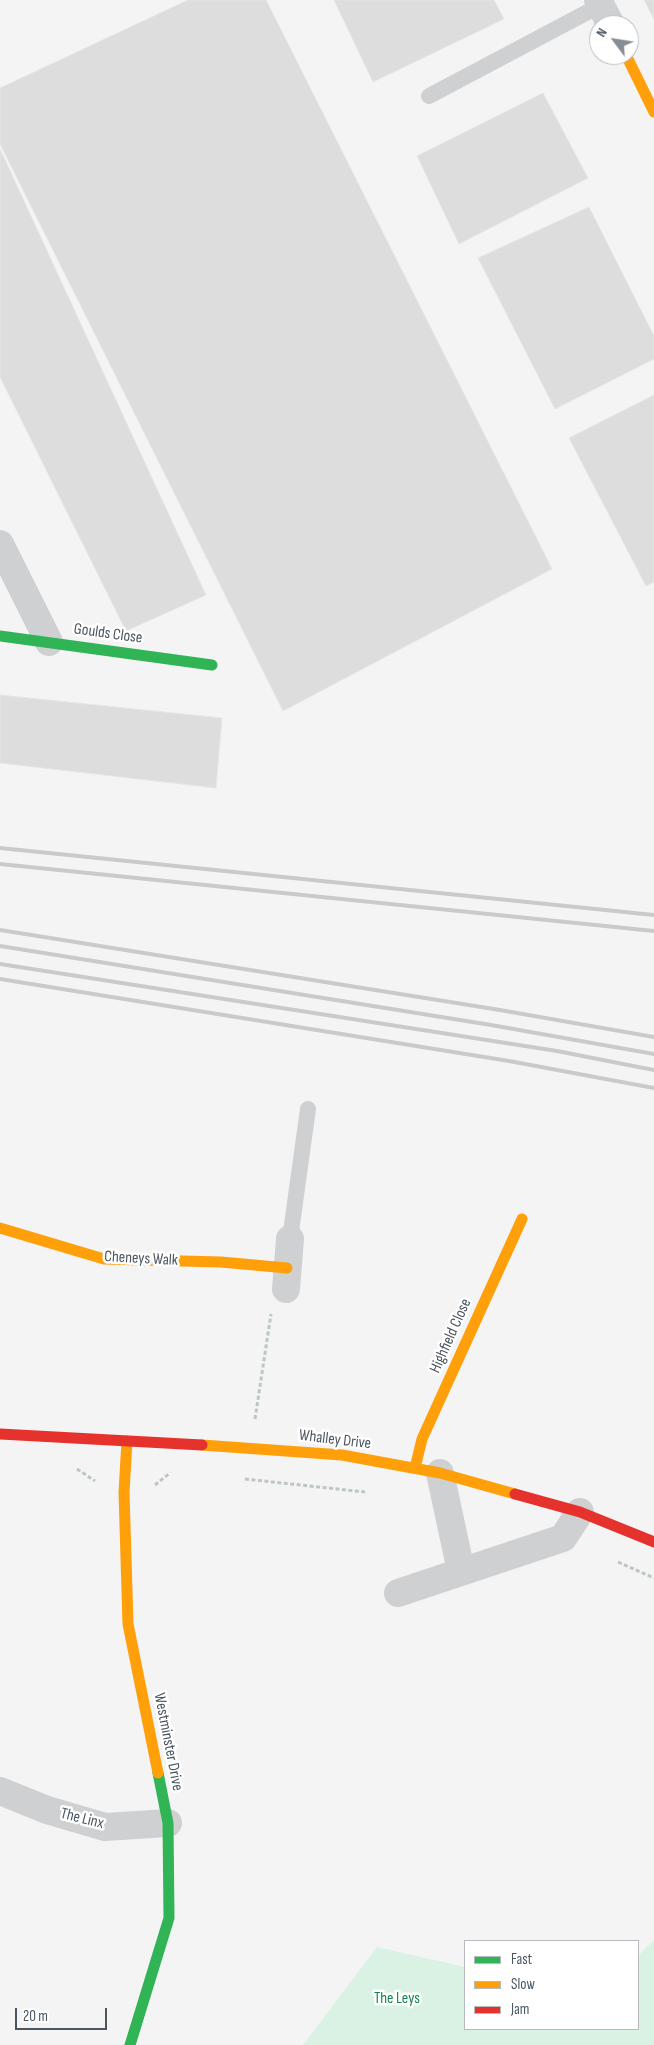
<!DOCTYPE html>
<style>
body{margin:0}
#map{position:relative;width:654px;height:2045px;overflow:hidden;background:#f4f4f4;font-family:"Sofia Sans Condensed",sans-serif}
canvas{display:block}
.legend{position:absolute;left:464px;top:1940px;width:175px;height:90px;box-sizing:border-box;background:#fff;border:1px solid #b7bbc0;margin:0;padding:6px 9px;list-style:none;font-size:15px;color:#4a5661}
.legend li{display:flex;align-items:center;gap:10px;height:25px}
.legend b{width:25px;border:1px solid #b7bbc0}
.north{position:absolute;left:589px;top:15px;width:50px;height:50px;box-sizing:border-box;background:#fff;border:1px solid #b7bbc0;border-radius:50%;rotate:301deg;font-size:14px;font-weight:700;line-height:20px;text-align:center;color:#4a5661}
.north::after{content:'';display:block;margin:auto;width:18px;height:22px;background:#868d94;clip-path:polygon(50% 0,100% 100%,50% 72%,0 100%)}
.scale{position:absolute;left:15px;top:2008px;width:92px;height:22px;box-sizing:border-box;border:2px solid #4a5661;border-top:0;padding-left:6px;font-size:15px;line-height:18px;white-space:nowrap;color:#4a5661;-webkit-text-stroke:4px #fff;paint-order:stroke}
</style>
<div id="map">
<canvas width="654" height="2045"></canvas>
<ul class="legend">
<li><b style="height:6px;background:#30b455"></b>Fast</li>
<li><b style="height:6px;background:#ff9f0a"></b>Slow</li>
<li><b style="height:6px;background:#e5322d"></b>Jam</li>
</ul>
<div class="north">N</div>
<div class="scale">20 m</div>
</div>
<script>
const c = document.querySelector('canvas').getContext('2d');
c.lineJoin = 'round';
function fillPath(path, color) { c.fillStyle = color; c.fill(path, 'evenodd'); }
const toPath = rows => new Path2D(rows.map(r => 'M' + r).join(''));
function trace(path, color, width, dash) { c.strokeStyle = color; c.lineWidth = width; c.lineCap = dash ? 'butt' : 'round'; c.setLineDash(dash || []); c.stroke(path); }
function drawText(font, color, halo, rows, align = 'center') {
  c.font = font + ' "Sofia Sans Condensed",sans-serif'; c.lineWidth = 5; c.setLineDash([]); c.textBaseline = 'middle'; c.strokeStyle = halo; c.fillStyle = color; for (const [text, x, y, turn = 0] of rows) {
    c.save(); c.translate(x, y); c.rotate((+turn || 0) * Math.PI / 180); c.textAlign = isNaN(turn) ? turn : align; if (halo) c.strokeText(text, 0, 0); c.fillText(text, 0, 0); c.restore();
  }
}
fillPath(toPath([
 [654,1940,654,2045,303,2045,377,1947,465,1967,465,2029,638,2029,638,1956]
]), '#d9f2e3');
const building = toPath([
 [188,0,266,0,552,569,283,711,0,144,0,88,188,0],
 [334,0,494,0,504,19,373,82,334,0],
 [644,0,654,0,654,19,644,0],
 [543,93,588,178,459,244,417,156,543,93],
 [0,149,206,595,126,631,0,377,0,149],
 [589,207,654,336,654,359,555,409,478,258,589,207],
 [654,395,654,582,646,586,569,438,654,395],
 [0,695,222,718,216,788,0,763,0,695]
]);
fillPath(building, '#ddddde');
trace(building, '#e5e6e7', 1);
trace(toPath([
 [255,1419,271,1314],
 [77,1469,95,1481],
 [245,1479,365,1492],
 [155,1485,170,1473],
 [618,1562,654,1578]
]), '#bcc7c4', 3, [4, 2.5]);
trace(toPath([
 [429,96,601,5],
 [290,1239,308,1109]
]), '#ced0d2', 16);
trace(toPath([
 [598,0,611,25],
 [0,544,49,642],
 [286,1289,290,1239],
 [440,1473,461,1571],
 [398,1593,563,1538,580,1512],
 [0,1791,47,1810,105,1827,168,1823]
]), '#ced0d2', 28);
trace(toPath([
 [0,636,212,665],
 [130,2045,169,1918,168,1823,158,1773]
]), '#30b455', 11);
trace(toPath([
 [626,55,654,112],
 [0,1228,104,1259,221,1262,287,1268],
 [127,1441,124,1492,128,1624,158,1773],
 [202,1445,342,1455,440,1473,515,1494],
 [415,1468,422,1439,522,1219]
]), '#ff9f0a', 11);
trace(toPath([
 [0,1434,202,1445],
 [515,1494,580,1512,654,1542]
]), '#e5322d', 11);
trace(toPath([
 [0,848,654,915],
 [0,864,654,931],
 [0,930,500,1010,654,1037],
 [0,946,491,1025,654,1054],
 [0,964,557,1051,654,1070],
 [0,979,509,1061,654,1088]
]), '#c9cacc', 4);
drawText('16px', '#4a5661', '#fff', [
 ["Goulds Close",108,634,8],
 ["Cheneys Walk",141,1259,3],
 ["Highfield Close",451,1336,-66],
 ["Whalley Drive",335,1440,7],
 ["Westminster Drive",168,1742,79],
 ["The Linx",82,1819,14]
]);
drawText('16px', '#17864f', '#fff', [
 ["The Leys",397,1999]
]);
</script>
